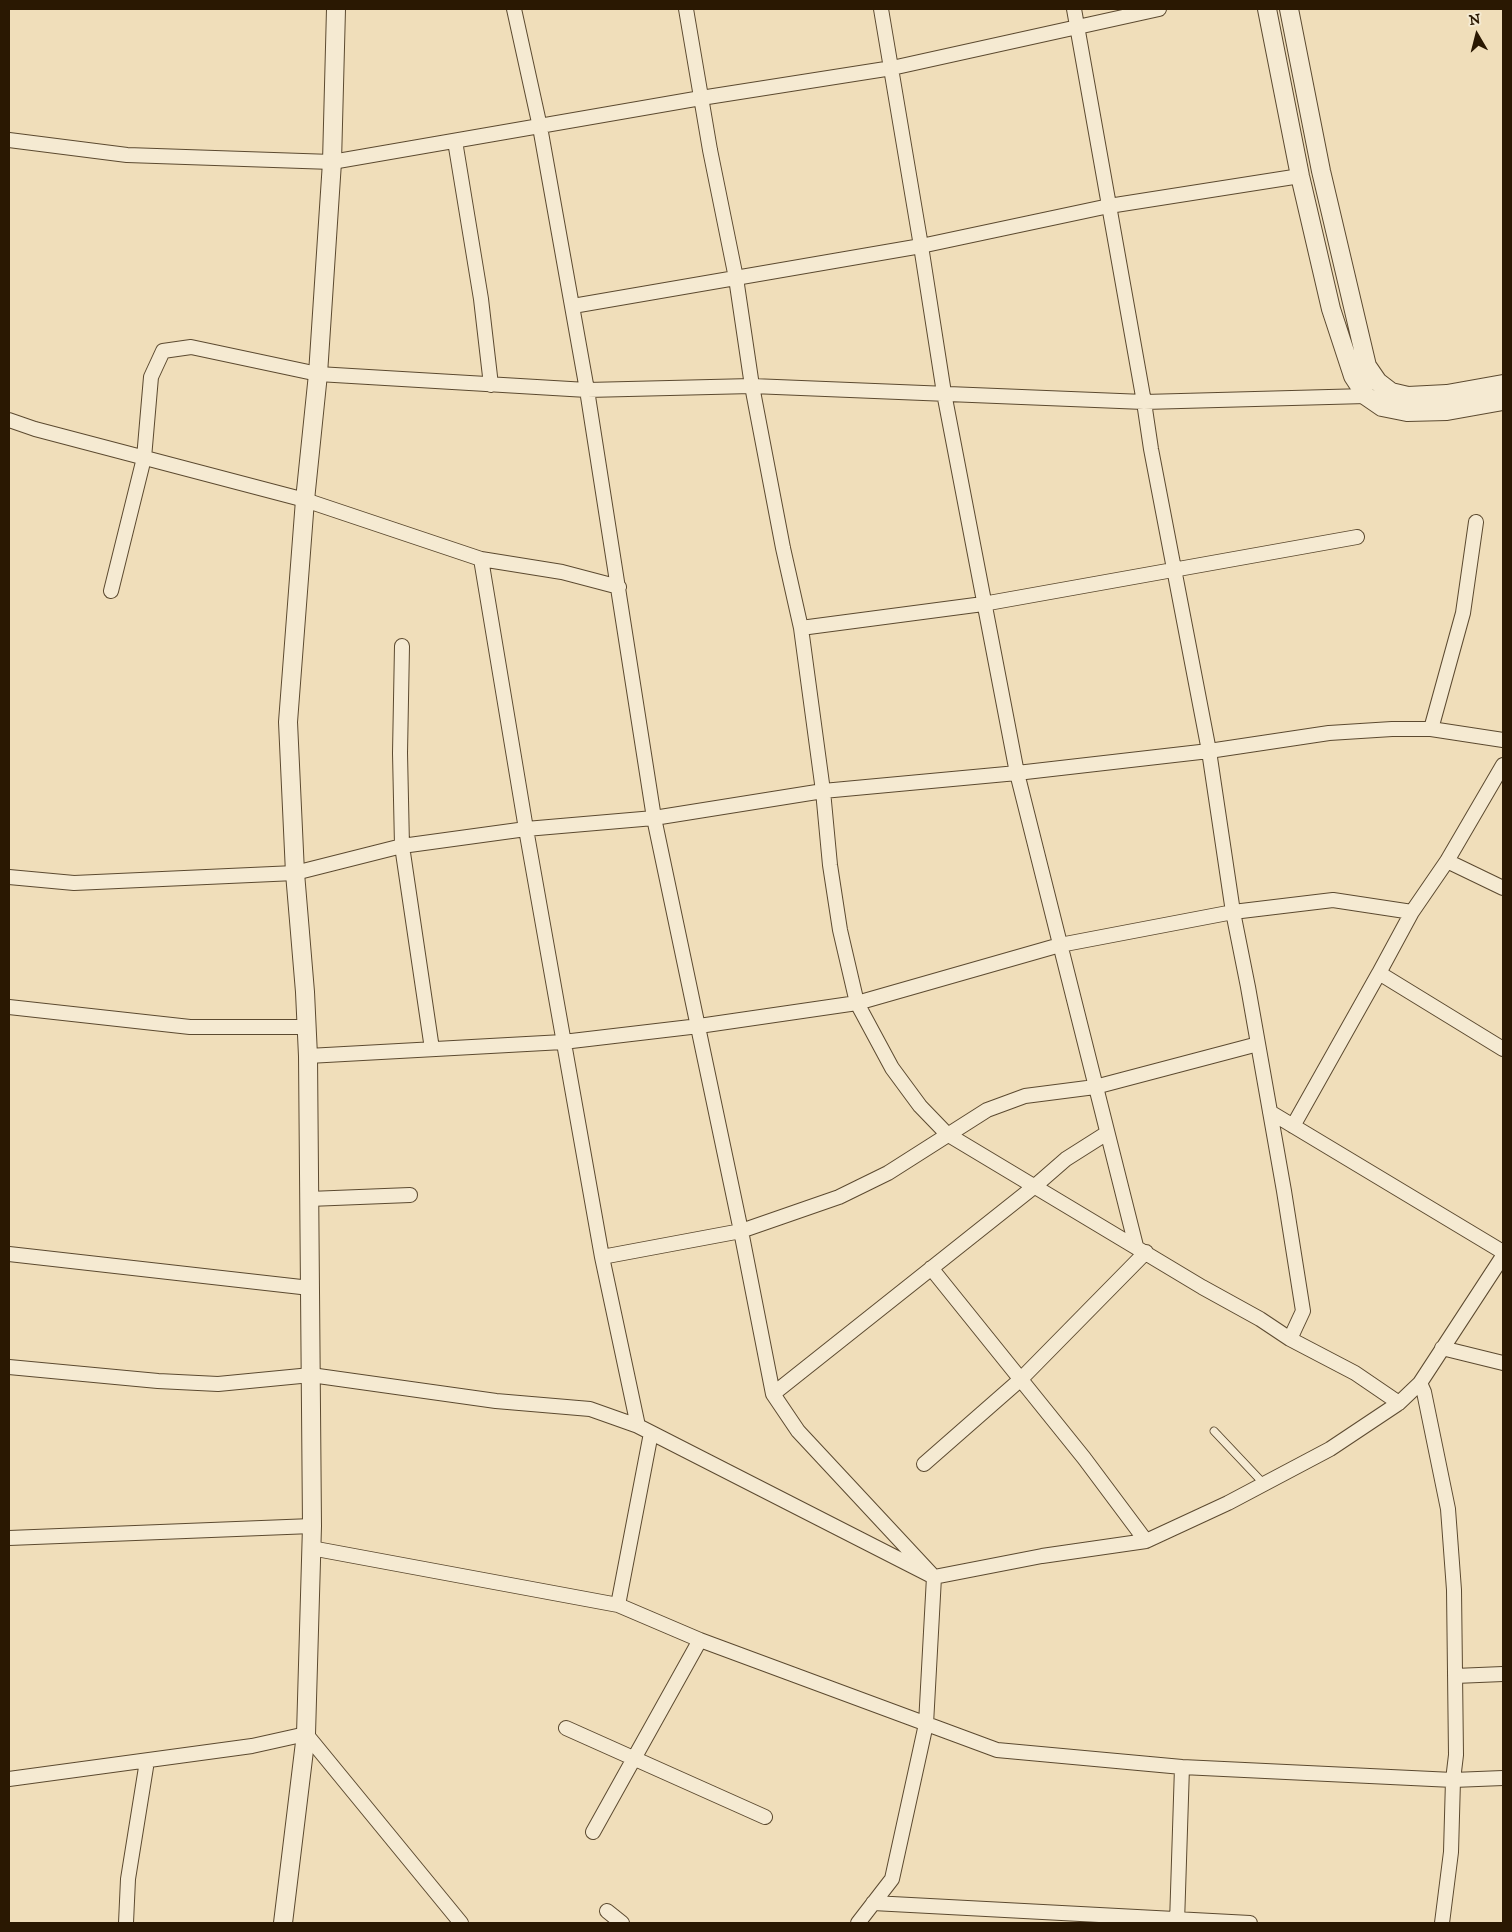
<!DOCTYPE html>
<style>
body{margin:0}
#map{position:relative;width:1512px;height:1932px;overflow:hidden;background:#f0deba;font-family:"IM FELL DW Pica",serif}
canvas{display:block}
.frame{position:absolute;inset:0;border:10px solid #2a1802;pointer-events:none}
.north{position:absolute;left:1452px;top:10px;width:50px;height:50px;-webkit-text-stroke:4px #f5ead2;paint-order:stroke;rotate:352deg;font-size:14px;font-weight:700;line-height:20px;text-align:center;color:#2a1802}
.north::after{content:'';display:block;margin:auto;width:18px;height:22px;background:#2a1802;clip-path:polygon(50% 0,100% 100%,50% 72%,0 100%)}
</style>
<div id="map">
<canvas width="1512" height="1932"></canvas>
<div class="frame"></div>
<div class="north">N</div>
</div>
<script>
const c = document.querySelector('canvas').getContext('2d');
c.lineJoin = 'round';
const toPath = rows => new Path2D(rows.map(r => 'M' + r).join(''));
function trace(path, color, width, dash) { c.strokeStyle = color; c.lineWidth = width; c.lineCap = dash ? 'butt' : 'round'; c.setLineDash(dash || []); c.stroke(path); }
const service = toPath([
 [1214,1431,1264,1484]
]);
const minor = toPath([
 [514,9,540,127,587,390,654,818,741,1231,773,1394,798,1431,934,1577,926,1724,892,1879,858,1923],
 [686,9,710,150,736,278,752,386,783,548,801,628,823,791,830,865,840,930,857,1003,892,1068,920,1106,947,1134,1202,1287,1260,1319,1290,1339,1355,1373,1399,1403],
 [881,9,921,246,944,393,1017,773,1136,1246],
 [1074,9,1144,402,1151,449,1209,751,1233,912,1248,987,1284,1191,1303,1311,1290,1339],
 [9,140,127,155,332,162,701,98,892,68,1159,9],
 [455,141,481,299,491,385],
 [573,306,921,246,1109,206,1300,176],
 [9,420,35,429,305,500,481,559,562,572,619,587],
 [481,559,526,829,602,1257,638,1426],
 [111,591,144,458,151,377,163,351,191,347,318,374,587,390,752,386,1144,402,1366,396],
 [801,628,983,604,1357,537],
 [402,646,400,753,402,846,432,1049],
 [1431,729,1463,613,1476,522],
 [1447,861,1503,765],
 [9,877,74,883,295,873,402,846,526,829,654,818,823,791,1017,773,1209,751,1329,733,1392,729,1431,729,1503,740],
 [1412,912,1379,973,1503,1049],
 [9,1007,190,1027,306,1027],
 [308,1056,563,1042,699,1026,857,1003,1060,945,1233,912,1333,900,1412,912,1447,861,1503,888],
 [1270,1112,1503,1252],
 [1293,1126,1379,973],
 [309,1199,410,1195],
 [9,1254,310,1288],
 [602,1257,741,1231,839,1197,888,1173,987,1110,1025,1096,1095,1087,1258,1044],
 [931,1268,1084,1458,1146,1541],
 [1442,1348,1503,1363],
 [9,1367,158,1381,218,1384,311,1375,496,1401,590,1409,638,1426,934,1577,1042,1556,1146,1541,1228,1503,1330,1449,1399,1403,1420,1383,1503,1256],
 [1420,1383,1424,1392,1448,1509,1454,1590,1456,1755,1453,1780,1451,1852,1442,1923],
 [773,1394,1035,1186,1066,1159,1107,1133],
 [924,1464,1021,1379,1146,1252],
 [9,1538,312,1526],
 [311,1548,618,1605,700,1640,997,1750,1182,1767,1453,1780,1503,1778],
 [618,1605,651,1433],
 [1455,1676,1503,1674],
 [566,1728,765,1817],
 [9,1779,252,1746,306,1734,461,1923],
 [593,1832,700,1640],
 [873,1903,1250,1923],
 [607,1911,622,1923],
 [126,1923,128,1879,147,1761],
 [1177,1923,1182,1767]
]);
const tertiary = toPath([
 [1267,9,1300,176,1331,309,1353,376,1366,396,1382,407,1407,412,1447,411,1503,401],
 [1289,9,1321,171,1367,366,1378,382,1391,392,1408,396,1447,394,1503,384],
 [283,1923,306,1734,312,1526,308,1056,305,992,295,873,288,722,305,500,318,374,332,162,336,9]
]);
trace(service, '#5c4a30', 9);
trace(minor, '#5c4a30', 16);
trace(tertiary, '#5c4a30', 20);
trace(service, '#f5ead2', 7);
trace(minor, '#f5ead2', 14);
trace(tertiary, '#f5ead2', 18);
</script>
